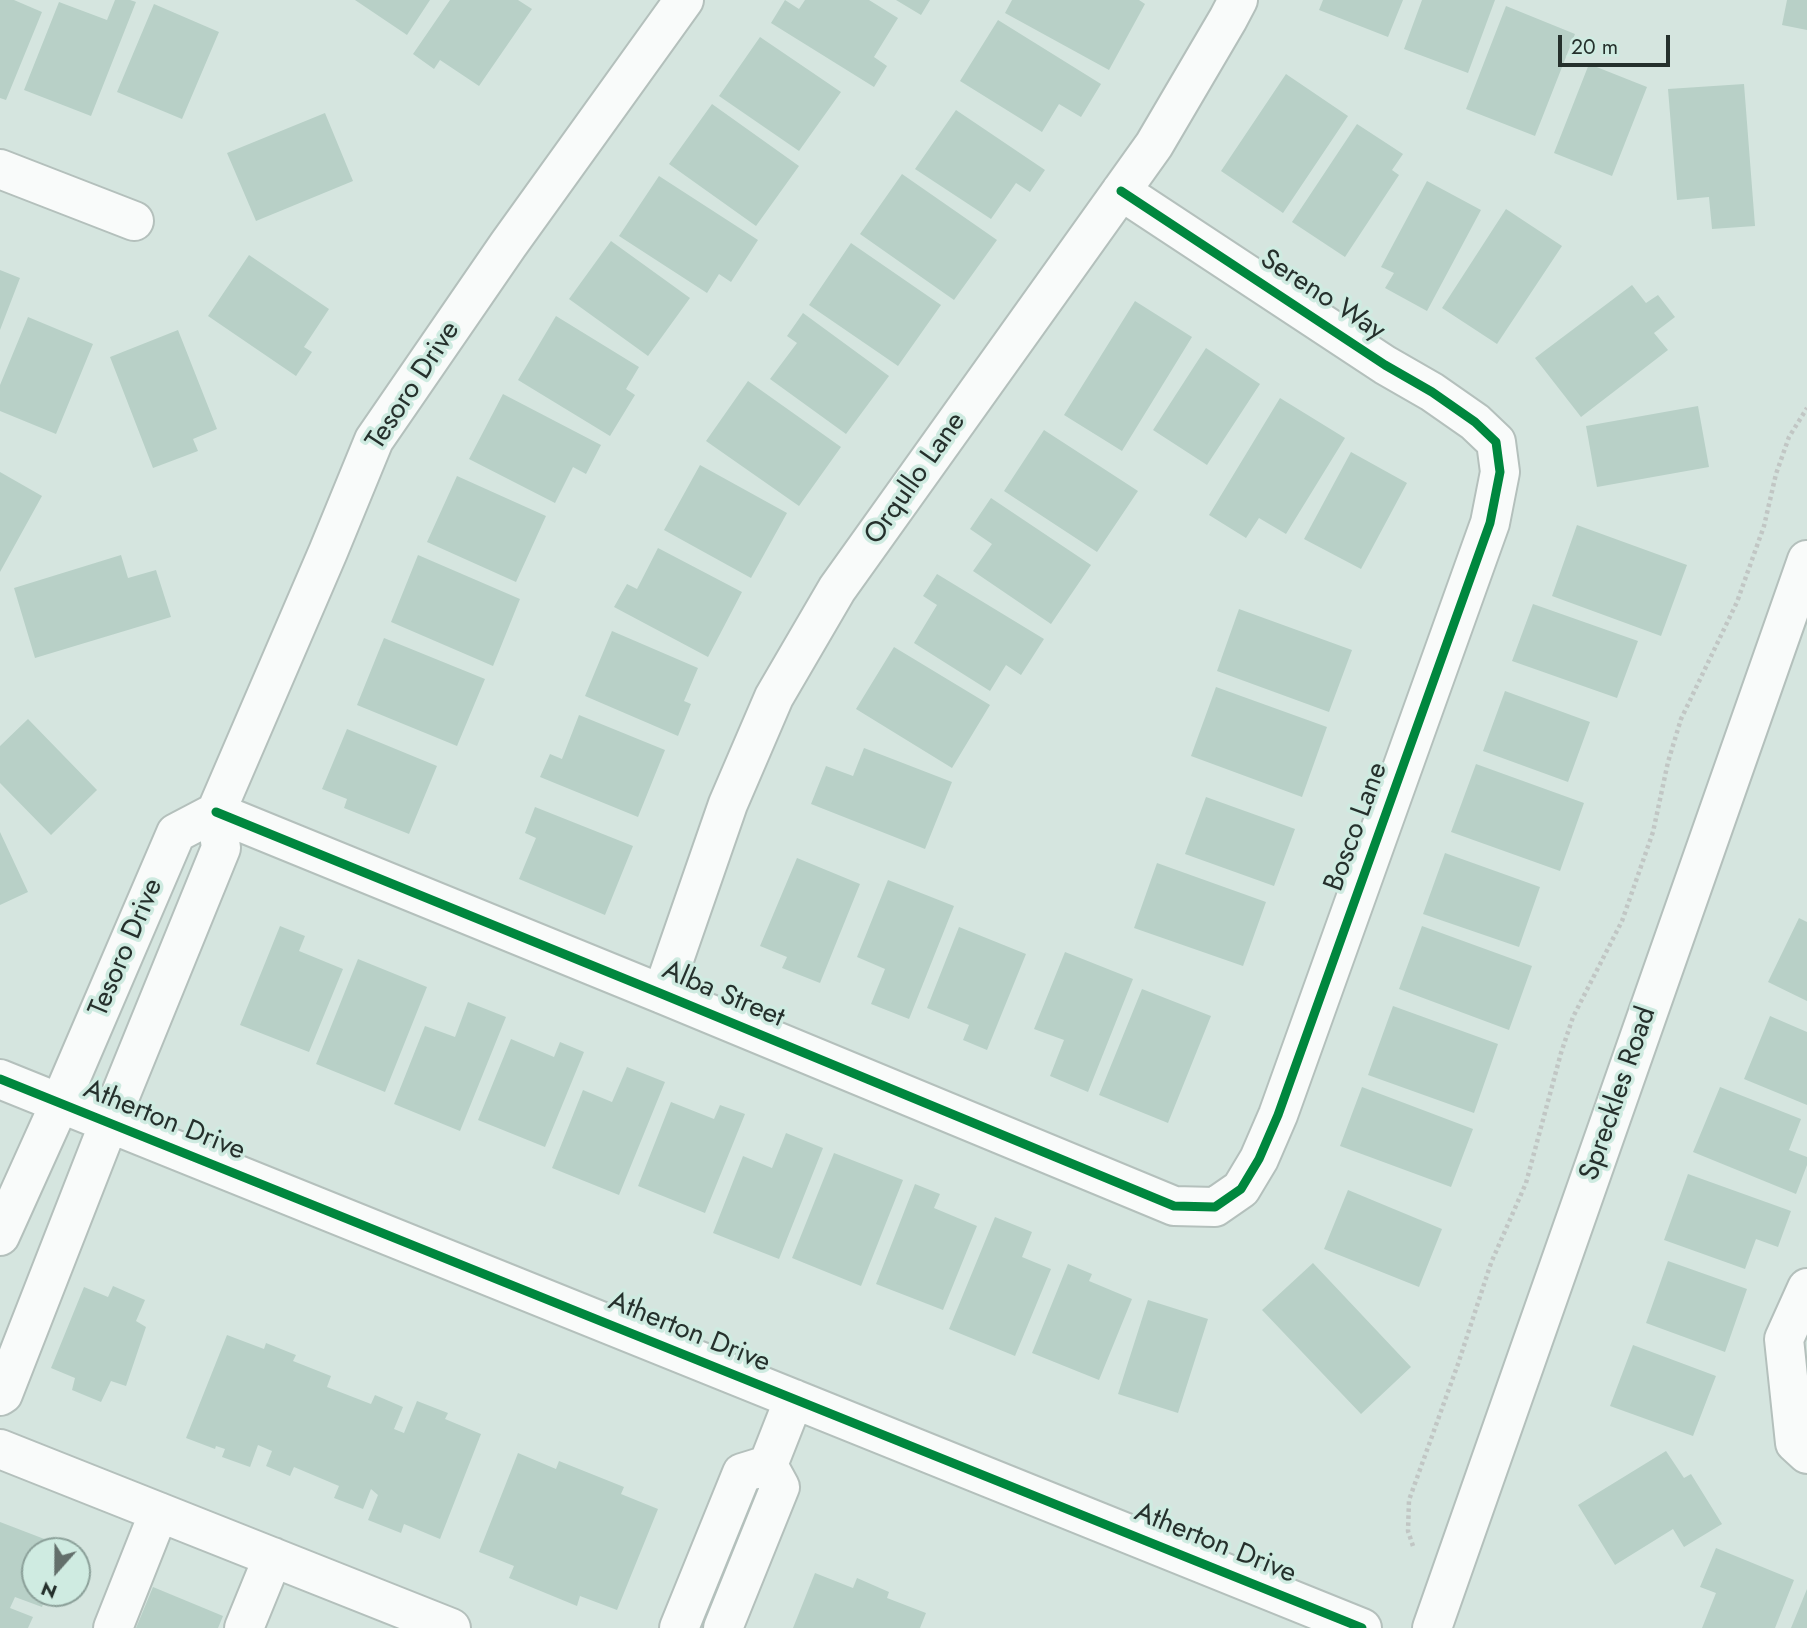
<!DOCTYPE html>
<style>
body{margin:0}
#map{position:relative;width:1807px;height:1628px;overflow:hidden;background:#d5e5df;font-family:Jost,sans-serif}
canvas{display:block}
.north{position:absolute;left:21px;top:1537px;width:70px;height:70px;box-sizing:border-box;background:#cfebe1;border:2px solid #8ba099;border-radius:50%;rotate:201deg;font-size:19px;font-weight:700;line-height:28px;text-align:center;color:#25302c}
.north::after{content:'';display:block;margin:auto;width:24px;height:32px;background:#636f6b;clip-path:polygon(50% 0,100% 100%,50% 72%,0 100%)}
.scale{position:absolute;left:1558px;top:35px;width:112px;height:32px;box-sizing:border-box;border:4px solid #25302c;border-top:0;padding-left:9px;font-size:21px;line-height:24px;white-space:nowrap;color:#25302c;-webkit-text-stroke:5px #cfebe1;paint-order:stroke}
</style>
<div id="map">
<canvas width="1807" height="1628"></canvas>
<div class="north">N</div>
<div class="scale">20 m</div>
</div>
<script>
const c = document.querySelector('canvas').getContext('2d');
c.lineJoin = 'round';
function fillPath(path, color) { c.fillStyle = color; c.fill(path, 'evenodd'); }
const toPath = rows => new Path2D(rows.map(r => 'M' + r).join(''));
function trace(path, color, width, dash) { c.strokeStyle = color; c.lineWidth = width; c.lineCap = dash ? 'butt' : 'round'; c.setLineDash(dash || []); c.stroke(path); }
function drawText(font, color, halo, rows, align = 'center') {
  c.font = font + ' Jost,sans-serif'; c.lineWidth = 7; c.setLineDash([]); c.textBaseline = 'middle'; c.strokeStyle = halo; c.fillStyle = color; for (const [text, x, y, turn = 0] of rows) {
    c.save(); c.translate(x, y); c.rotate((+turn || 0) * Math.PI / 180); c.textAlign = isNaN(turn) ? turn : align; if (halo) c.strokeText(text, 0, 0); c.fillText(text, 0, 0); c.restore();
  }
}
fillPath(toPath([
 [0,0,14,0,42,12,6,100,0,98],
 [115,0,130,0,136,2,91,116,24,90,59,2,107,20],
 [355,0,430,0,407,35],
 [450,0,518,0,532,9,479,86,440,60,434,69,413,54],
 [785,0,799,9,805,0,869,0,898,18,874,57,887,66,874,87,771,23],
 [896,0,930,0,921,15],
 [1012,0,1139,0,1145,4,1109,70,1005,13],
 [1323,0,1403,0,1388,37,1319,10],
 [1422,0,1495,0,1468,73,1404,49],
 [1787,0,1807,0,1807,30,1782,25],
 [154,4,219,32,182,119,117,92],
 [1506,6,1575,34,1535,136,1466,109],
 [998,20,1101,84,1081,117,1059,104,1042,132,960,81],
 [760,37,841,92,799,151,719,96],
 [1589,64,1647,87,1612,176,1554,153],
 [1286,74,1348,116,1283,213,1221,171],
 [1744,84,1755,226,1712,229,1709,197,1677,200,1668,89],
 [712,104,799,166,756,226,669,164],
 [956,110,1045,170,1030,192,1016,183,991,219,915,169],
 [325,113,353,181,256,221,227,153],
 [1357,124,1403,154,1392,170,1399,175,1345,257,1292,222],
 [902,174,997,240,954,300,860,234],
 [659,176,758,240,731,282,719,274,707,293,619,236],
 [1427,181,1481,210,1427,311,1385,288,1394,273,1381,267],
 [1506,209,1562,246,1497,344,1442,308],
 [611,241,690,298,648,356,569,299],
 [851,243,941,305,898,366,809,305],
 [249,255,329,309,304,347,312,352,296,376,208,316],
 [0,270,20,278,0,330],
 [1632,285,1646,303,1658,295,1675,317,1654,333,1668,350,1581,417,1535,358],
 [1135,301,1192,337,1122,451,1064,415],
 [803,313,889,376,846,434,770,379,797,343,787,336],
 [556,316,639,367,626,389,635,395,610,436,518,380],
 [28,317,93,344,56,434,0,411,0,385],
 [178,330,217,429,193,439,198,451,153,468,110,357],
 [1206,348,1260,384,1207,465,1153,430],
 [748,381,841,447,799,506,706,441],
 [503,394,601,445,586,474,573,467,555,503,469,459],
 [1280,398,1345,438,1286,534,1259,518,1246,538,1209,515],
 [1698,406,1709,467,1597,487,1586,426],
 [1044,430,1138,491,1097,552,1004,491],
 [1351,452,1407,483,1361,569,1304,539],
 [700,465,787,513,751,578,664,530],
 [0,472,42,496,0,572],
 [457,476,546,516,516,582,427,542],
 [991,498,1091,565,1051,624,973,571,992,544,970,529],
 [1577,525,1687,565,1661,636,1552,596],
 [658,548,742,592,708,657,614,607,627,584,637,589],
 [121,555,128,578,156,570,171,617,35,658,14,588],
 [418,555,520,599,493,666,391,622],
 [937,574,1044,639,1021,675,1006,665,990,691,914,643,937,605,923,596],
 [1533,604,1638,641,1617,698,1512,661],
 [1239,609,1352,650,1329,712,1217,671],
 [612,631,698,668,684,701,691,704,678,736,585,696],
 [384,638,485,679,457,746,357,705],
 [894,647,990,705,952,768,856,709],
 [1216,687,1327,727,1302,797,1191,756],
 [1505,691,1590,722,1568,782,1483,751],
 [579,715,665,750,638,817,540,777,550,754,562,759],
 [28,719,97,790,51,835,0,783,0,746],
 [347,729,437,766,409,834,344,808,347,799,322,789],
 [864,748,952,782,925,849,811,804,826,766,853,776],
 [1476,764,1584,803,1560,871,1451,832],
 [1206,797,1295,829,1274,886,1185,854],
 [535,807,633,846,605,915,519,879,536,838,525,833],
 [0,832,28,892,0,905],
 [1445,853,1540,887,1519,947,1423,914],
 [797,858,860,884,820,983,782,968,787,957,760,946],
 [1157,863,1266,902,1243,966,1134,928],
 [888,880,954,906,909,1019,871,1004,885,969,857,957],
 [1799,918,1807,922,1807,1001,1768,982],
 [280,926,305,936,299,951,343,969,309,1052,240,1025],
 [1422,926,1532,966,1509,1030,1399,989],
 [959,927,1026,954,987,1050,963,1040,969,1025,927,1008],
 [1065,952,1133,979,1088,1092,1050,1076,1064,1040,1034,1029],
 [358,959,427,987,385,1092,316,1064],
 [1142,989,1211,1016,1168,1123,1099,1095],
 [468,1002,506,1017,460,1131,394,1104,425,1026,455,1037],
 [1393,1006,1498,1044,1474,1113,1368,1075],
 [1770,1016,1807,1032,1807,1105,1744,1079],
 [511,1039,554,1057,560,1042,584,1052,545,1147,478,1120],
 [627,1067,665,1082,619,1195,552,1168,583,1090,612,1102],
 [1362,1087,1473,1129,1451,1187,1340,1146],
 [1720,1087,1801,1119,1789,1150,1807,1157,1807,1165,1796,1194,1693,1152],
 [671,1102,714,1119,720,1105,745,1114,705,1213,638,1186],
 [786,1133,823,1148,779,1259,713,1233,743,1156,772,1168],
 [834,1153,903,1180,861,1286,792,1258],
 [1688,1174,1791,1211,1778,1247,1756,1239,1745,1269,1664,1240],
 [915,1184,940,1194,934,1208,977,1226,943,1310,876,1284],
 [1348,1190,1442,1229,1419,1287,1324,1249],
 [995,1217,1032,1232,1022,1257,1051,1269,1015,1356,949,1329],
 [1668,1261,1747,1289,1725,1352,1646,1323],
 [1313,1263,1411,1367,1361,1414,1262,1310],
 [1068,1264,1092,1274,1089,1281,1132,1299,1099,1380,1032,1353],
 [113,1286,145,1300,136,1321,146,1327,126,1386,111,1381,101,1402,72,1390,75,1378,51,1368,84,1287,108,1297],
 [1148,1300,1208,1319,1178,1413,1118,1394],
 [227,1335,264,1349,266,1343,296,1355,293,1361,331,1376,327,1387,371,1404,375,1395,403,1407,394,1429,404,1433,417,1401,448,1413,445,1419,481,1434,440,1539,404,1524,401,1533,368,1520,378,1495,371,1489,363,1509,334,1498,339,1486,294,1467,290,1476,266,1466,272,1451,258,1445,250,1467,222,1457,225,1449,216,1446,215,1449,186,1438],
 [1633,1345,1716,1376,1693,1436,1610,1406],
 [1666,1451,1684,1478,1691,1474,1722,1524,1684,1547,1673,1529,1615,1565,1578,1505],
 [518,1453,556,1469,559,1461,624,1487,621,1494,658,1509,617,1610,580,1596,577,1606,509,1578,514,1566,479,1552],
 [0,1522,60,1545,57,1551,35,1551,35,1593,47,1593,42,1607,15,1597,10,1608,33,1617,28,1628,0,1628],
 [1716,1548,1794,1580,1775,1628,1702,1628,1716,1593,1700,1587],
 [815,1573,853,1588,857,1578,889,1592,887,1598,926,1613,920,1628,793,1628],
 [153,1587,223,1616,218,1628,136,1628],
 [1807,1589,1807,1628,1791,1628]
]), '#b8d0c7');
const minor = toPath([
 [0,169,134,221],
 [216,812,662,994,1174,1206,1215,1207,1241,1189,1259,1159,1278,1115,1490,523,1500,472,1496,442,1475,422,1432,392,1385,365,1121,191],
 [662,994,728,804,774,697,837,589,1154,145,1228,19,1238,0],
 [0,1079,1362,1628],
 [0,1236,60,1103,176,833,216,812],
 [1807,1288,1784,1339,1795,1443,1807,1454],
 [0,1396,3,1394,109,1123,221,848,216,812,328,552,374,440,508,245,684,0],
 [0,1449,451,1628],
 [768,1465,794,1399],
 [113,1628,159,1512],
 [244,1628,273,1557],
 [679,1628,742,1473,768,1465,780,1487,723,1628],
 [1432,1628,1807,560]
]);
trace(minor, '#b4c0bc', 42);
trace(toPath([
 [1413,1546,1408,1531,1409,1500,1458,1364,1491,1263,1526,1183,1561,1053,1573,1017,1622,921,1653,832,1668,762,1681,719,1737,602,1764,526,1776,474,1789,437,1807,408]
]), '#c1c6c4', 4.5, [3.5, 3.5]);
trace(minor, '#f9fbfa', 38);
trace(toPath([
 [216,812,662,994,1174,1206,1215,1207,1241,1189,1259,1159,1278,1115,1490,523,1500,472,1496,442,1475,422,1432,392,1385,365,1121,191],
 [0,1079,1362,1628]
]), '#00873e', 9);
drawText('28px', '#25302c', '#cfebe1', [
 ["Sereno Way",1322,296,33],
 ["Tesoro Drive",414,386,-57],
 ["Orqullo Lane",916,479,-55],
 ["Bosco Lane",1357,827,-70],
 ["Tesoro Drive",127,948,-67],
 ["Alba Street",723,995,23],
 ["Spreckles Road",1619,1094,-71],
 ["Atherton Drive",164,1121,22],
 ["Atherton Drive",689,1333,22],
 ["Atherton Drive",1215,1544,22]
]);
</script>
